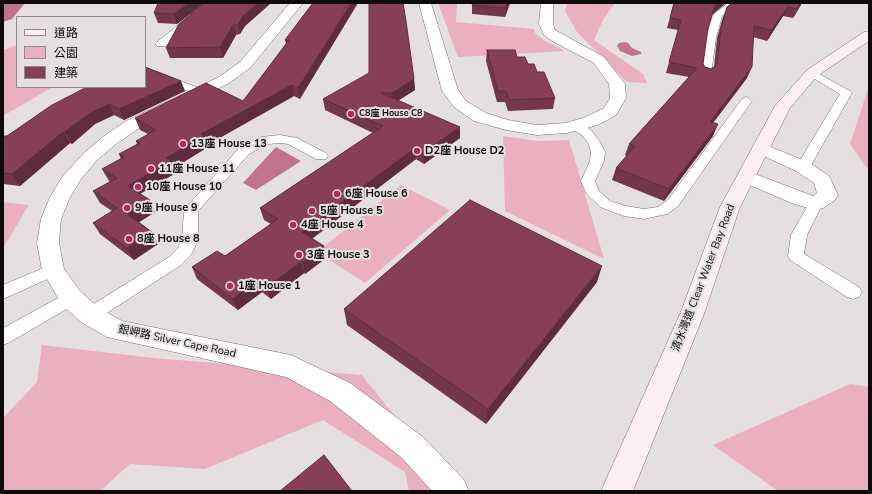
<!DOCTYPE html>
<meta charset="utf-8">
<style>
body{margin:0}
#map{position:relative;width:872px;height:494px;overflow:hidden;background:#e6dfe1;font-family:"Nunito Sans","Noto Sans TC",sans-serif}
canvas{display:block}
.frame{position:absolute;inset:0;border:4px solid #0d0b0b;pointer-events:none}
.legend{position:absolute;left:16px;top:16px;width:130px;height:72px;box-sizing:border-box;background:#e6dfe1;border:1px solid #8f8a8b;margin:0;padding:5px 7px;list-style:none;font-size:12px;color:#0d0b0b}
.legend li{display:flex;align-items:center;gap:8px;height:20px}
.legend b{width:20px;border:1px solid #8f8a8b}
</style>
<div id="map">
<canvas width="872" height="494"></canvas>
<div class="frame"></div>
<ul class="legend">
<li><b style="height:5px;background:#fdeef2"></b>道路</li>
<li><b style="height:11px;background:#ebb0c0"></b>公園</li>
<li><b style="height:11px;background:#873f58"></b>建築</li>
</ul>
</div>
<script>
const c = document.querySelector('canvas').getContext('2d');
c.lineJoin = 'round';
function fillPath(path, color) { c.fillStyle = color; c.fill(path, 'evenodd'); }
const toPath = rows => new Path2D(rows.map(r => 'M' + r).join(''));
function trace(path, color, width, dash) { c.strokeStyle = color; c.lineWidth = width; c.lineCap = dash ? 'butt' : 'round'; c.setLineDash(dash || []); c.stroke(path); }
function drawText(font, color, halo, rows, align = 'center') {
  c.font = font + ' "Nunito Sans","Noto Sans TC",sans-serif'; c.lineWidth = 4; c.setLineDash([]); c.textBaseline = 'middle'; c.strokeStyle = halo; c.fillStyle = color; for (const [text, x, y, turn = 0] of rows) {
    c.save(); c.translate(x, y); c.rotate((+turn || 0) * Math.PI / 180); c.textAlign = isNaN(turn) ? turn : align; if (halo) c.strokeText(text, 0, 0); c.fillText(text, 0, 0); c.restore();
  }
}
fillPath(toPath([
 [438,3,457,3,456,22,534,29,535,33,545,41,565,51,458,57],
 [567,3,615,3,603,20,594,40,643,74,647,83,627,82,577,32,565,11],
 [17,45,17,87,53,87,3,116,3,50],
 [869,86,869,167,866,167,850,144],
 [503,136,537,141,569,140,604,259,505,211],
 [401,185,450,210,365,283,317,252],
 [3,202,29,205,3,248],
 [42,345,154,358,362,375,454,491,409,491,405,472,323,420,205,469,130,464,100,491,3,491,3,418,37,382],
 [850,384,869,387,869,491,778,491,713,445]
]), '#ebb0c0');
fillPath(toPath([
 [3,3,25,3,12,19,3,22],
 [625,42,628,43,632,48,641,52,641,54,632,56,620,51,617,46,619,43],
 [276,147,301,161,256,190,243,183]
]), '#c1738c');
const lane = toPath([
 [206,3,216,3,165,46,157,46,156,44,157,42,206,3],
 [728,3,738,3,722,16,716,38,711,75,706,78,702,77,701,75,706,38,713,15,728,3],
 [145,70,155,71,204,90,206,92,204,94,200,95,196,94,150,76,145,76,145,70],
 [812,70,850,91,852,93,810,167,808,170,803,171,798,170,796,167,840,94,808,75,807,73,808,71,812,70],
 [746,97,750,99,752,101,678,206,667,214,644,219,624,216,600,207,586,193,581,181,590,161,591,152,588,143,583,136,572,129,570,126,572,123,580,123,591,130,600,142,605,152,604,161,595,181,599,191,610,201,626,206,644,209,658,207,668,200,742,99,746,97],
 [280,135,297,138,326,153,328,156,326,159,316,159,288,144,280,143,268,144,249,154,198,211,198,240,191,255,181,265,96,320,90,322,84,320,81,315,84,310,169,257,178,248,182,240,184,210,239,148,261,137,280,135],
 [816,198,821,200,823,203,807,235,804,254,859,287,862,292,859,297,853,299,847,297,790,260,788,256,791,235,811,200,816,198],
 [53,264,59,266,61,270,59,274,3,299,3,285,53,264],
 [71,291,77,293,80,298,77,303,10,342,3,345,3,328,71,291]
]);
const street = toPath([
 [290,3,303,3,250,68,229,83,138,129,116,144,96,161,81,179,70,197,61,219,59,243,64,269,80,291,99,308,122,321,291,355,350,383,423,437,464,480,469,491,432,491,401,457,330,401,286,377,107,337,81,322,62,305,42,270,37,243,41,219,50,197,63,176,84,153,104,136,126,121,219,77,240,62,290,3],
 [419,3,431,3,458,90,466,101,486,113,508,120,537,125,566,123,586,117,604,108,610,98,609,84,594,63,552,41,544,35,539,24,541,3,553,3,553,24,555,30,604,57,625,84,626,98,616,115,598,125,567,133,537,135,506,130,474,121,454,107,442,91,419,3],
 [761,143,810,163,829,176,838,195,835,200,823,208,816,210,794,204,740,181,737,177,740,173,747,171,808,194,813,196,817,193,814,183,796,171,755,152,752,148,755,144,761,143]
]);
const secondary = toPath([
 [869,31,869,41,817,76,790,108,740,207,704,314,633,491,601,491,680,314,720,207,775,106,807,70,864,32,869,31]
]);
trace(lane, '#736d6f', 1);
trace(street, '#736d6f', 1);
trace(secondary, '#736d6f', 1);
fillPath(lane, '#fff');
fillPath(street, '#fff');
fillPath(secondary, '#fdeef2');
fillPath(toPath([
 [204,3,177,24,158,23,154,13],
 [204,3,271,3,245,26,240,34,236,35,223,58,170,58,166,48],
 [313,3,300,99,294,96,207,145,208,147,174,168,176,173,140,194,155,212,139,222,152,232,158,244,134,260,100,234,93,223,112,211,100,203,93,191,110,182,109,181,102,169,121,159,119,154,137,144,136,141,148,134,140,130,135,118,243,101,286,44,285,40],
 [473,3,510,3,505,17,472,14,472,5],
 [674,3,726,3,712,14,708,28,703,64,705,67,711,69,714,67,717,38,723,17,727,7,732,3,802,3,793,18,783,16,767,41,753,37,747,78,713,123,713,136,664,201,612,180,616,168,627,156,625,155,629,144,689,77,666,73,678,30,667,28],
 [487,50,517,57,537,72,555,98,553,109,508,111,505,102,497,102,486,61],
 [145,65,146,67,185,91,124,120,114,115,95,124,72,144,70,143,20,186,3,184,3,136,7,136,145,87],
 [414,79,415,90,398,100,460,138,424,164,416,159,312,239,324,246,326,258,305,274,304,273,271,299,262,292,238,310,197,279,192,267,225,256,271,224,264,220,260,208,373,133,325,110,323,99],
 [597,282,486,424,347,325,344,309]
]), '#74364c');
fillPath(toPath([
 [189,3,204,3,177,24,174,14],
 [258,3,271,3,245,26,240,34,238,25,243,16],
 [351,3,358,3,300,99,298,88],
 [507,3,510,3,505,17,506,8],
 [717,3,726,3,712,15,715,5],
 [801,3,802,3,793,18,797,9],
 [788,7,783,16,767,41,771,30],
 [233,25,236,35,223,58,220,47],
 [752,67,747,78,705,133,710,122],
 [414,79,415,90,393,104,392,93],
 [181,81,185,91,124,120,119,109],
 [292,85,294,96,207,145,208,147,174,168,176,173,134,197,128,186,201,134],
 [109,104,114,115,95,124,72,144,65,132,90,113],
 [718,124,713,136,664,201,669,189],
 [460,127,460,138,424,164,424,152],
 [63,132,70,143,20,186,12,174],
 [415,148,416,159,304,244,302,232],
 [150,200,155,212,133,226,127,214],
 [152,232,158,244,134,260,127,248],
 [324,246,326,258,305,274,303,262],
 [301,262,304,273,271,299,267,287],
 [602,266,597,282,486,424,488,409],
 [258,280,262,292,238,310,233,299]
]), '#5e2c3e');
const building = toPath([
 [158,3,189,3,174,14,154,13,158,3],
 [204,3,258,3,243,16,238,25,233,25,220,47,166,48,179,24,204,3],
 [313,3,351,3,298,88,292,85,201,134,204,136,166,158,171,161,128,186,150,200,127,214,152,232,127,248,93,223,117,208,93,191,117,178,102,169,124,157,119,154,140,143,136,141,156,130,135,118,206,83,243,101,289,40,285,40,313,3],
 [369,3,403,3,406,21,414,79,392,93,381,93,460,127,424,152,415,148,302,232,324,246,303,262,301,262,267,287,258,280,233,299,192,267,217,251,225,256,278,219,260,208,383,126,323,99,369,73,369,3],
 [473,3,507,3,506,8,472,5,473,3],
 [674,3,717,3,715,5,708,28,703,64,705,67,711,69,717,65,721,28,727,7,732,3,801,3,797,9,788,7,771,30,754,26,752,67,710,122,718,124,669,189,616,168,635,146,629,144,697,68,669,62,681,20,670,18,674,3],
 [487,50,515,50,517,57,525,57,528,64,534,64,537,72,544,72,555,98,509,100,506,91,498,91,487,50],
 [145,67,181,81,119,109,109,104,90,113,65,132,63,132,12,174,3,173,3,136,7,136,52,105,87,87,145,87,145,67],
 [470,200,602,266,488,409,344,309,470,200],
 [324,455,352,491,280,491,324,455]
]);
fillPath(building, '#873f58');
trace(building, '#5e2c3e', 1);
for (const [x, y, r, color] of [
 [351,114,4,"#b32763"],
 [183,144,4,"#b32763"],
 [417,151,4,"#b32763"],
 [151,169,4,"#b32763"],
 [138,187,4,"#b32763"],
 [337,194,4,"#b32763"],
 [127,208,4,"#b32763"],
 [312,211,4,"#b32763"],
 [293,225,4,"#b32763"],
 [129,239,4,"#b32763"],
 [299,255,4,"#b32763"],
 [230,286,4,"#b32763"]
]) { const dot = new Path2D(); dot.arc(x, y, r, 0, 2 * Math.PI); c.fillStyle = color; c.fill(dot); trace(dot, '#e6dfe1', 1.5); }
drawText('bold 9px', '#0d0b0b', '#e6dfe1', [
 ["C8座 House C8",359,114]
], 'left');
drawText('bold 11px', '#0d0b0b', '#e6dfe1', [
 ["13座 House 13",191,144],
 ["D2座 House D2",425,151],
 ["11座 House 11",159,169],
 ["10座 House 10",146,187],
 ["6座 House 6",345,194],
 ["9座 House 9",135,208],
 ["5座 House 5",320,211],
 ["4座 House 4",301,225],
 ["8座 House 8",137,239],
 ["3座 House 3",307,255],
 ["1座 House 1",238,286]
], 'left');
drawText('11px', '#0d0b0b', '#e6dfe1', [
 ["清水灣道 Clear Water Bay Road",704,278,-69],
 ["銀岬路 Silver Cape Road",177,342,12]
]);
</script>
